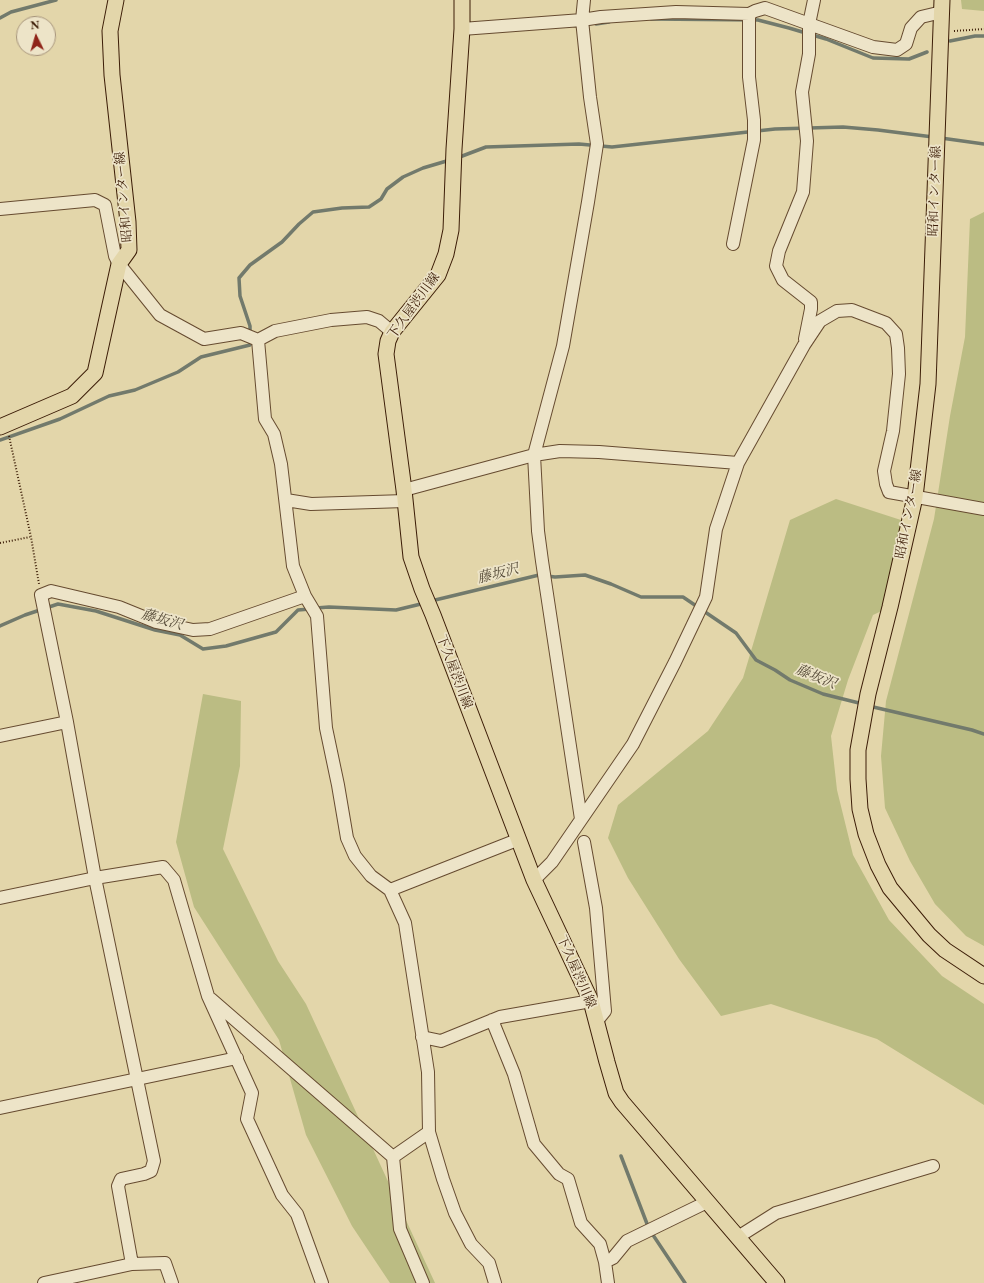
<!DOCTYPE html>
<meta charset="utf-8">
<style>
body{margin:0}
#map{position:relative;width:984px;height:1283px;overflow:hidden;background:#e3d6aa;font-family:"EB Garamond",serif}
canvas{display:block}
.north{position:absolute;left:16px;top:16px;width:40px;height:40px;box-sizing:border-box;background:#ede4c8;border:1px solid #a6947b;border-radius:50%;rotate:355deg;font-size:11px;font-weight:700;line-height:16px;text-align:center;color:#3c1d07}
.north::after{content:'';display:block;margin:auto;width:14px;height:18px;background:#8f2418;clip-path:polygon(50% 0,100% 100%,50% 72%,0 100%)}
</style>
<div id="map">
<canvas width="984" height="1283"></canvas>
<div class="north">N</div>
</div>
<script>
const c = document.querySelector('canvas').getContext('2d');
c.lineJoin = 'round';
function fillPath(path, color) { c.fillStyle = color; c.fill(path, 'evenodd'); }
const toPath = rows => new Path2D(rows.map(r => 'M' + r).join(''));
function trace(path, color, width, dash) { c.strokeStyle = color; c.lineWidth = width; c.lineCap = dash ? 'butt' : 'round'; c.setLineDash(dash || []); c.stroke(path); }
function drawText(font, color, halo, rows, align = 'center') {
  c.font = font + ' "EB Garamond","Noto Serif JP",serif'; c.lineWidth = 3.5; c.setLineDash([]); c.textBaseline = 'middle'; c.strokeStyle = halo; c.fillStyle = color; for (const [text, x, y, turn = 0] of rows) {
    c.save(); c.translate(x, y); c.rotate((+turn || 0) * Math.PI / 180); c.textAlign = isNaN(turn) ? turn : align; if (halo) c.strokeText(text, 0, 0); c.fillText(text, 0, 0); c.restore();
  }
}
fillPath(toPath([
 [961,0,984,0,984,11,962,9],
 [984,212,984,946,966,936,935,904,910,861,885,808,881,756,886,701,934,519,950,416,965,337,970,219],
 [836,499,904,521,890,607,873,615,848,680,831,736,837,790,853,855,889,920,942,976,984,1004,984,1105,877,1039,771,1004,721,1016,679,959,628,878,608,838,618,805,708,731,743,678,790,520],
 [203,694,241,701,240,766,223,849,278,961,306,1004,435,1283,390,1283,352,1226,306,1135,279,1040,194,907,176,842]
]), '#bbbc83');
trace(toPath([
 [0,18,11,12,56,0],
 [651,19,758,20,789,28,826,39,873,58,909,59,927,52],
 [596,24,609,22],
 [950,41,975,36,984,36],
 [941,138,984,144],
 [457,158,486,147,579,144,612,147,775,129,843,127,878,130,933,137],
 [0,440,60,419,109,396,135,390,178,372,201,357,250,345,250,326,240,296,239,278,250,265,282,242,299,224,313,212,342,208,369,207,381,199,387,189,403,177,423,168,450,160],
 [431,601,539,575,555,577,585,575,611,584,641,597,683,597,736,633,756,660,775,670,790,680,823,694,863,704],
 [316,608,329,607,396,610,425,603],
 [0,626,25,615,58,604,96,611,155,630,180,635,203,649,226,646,276,632,298,610,310,609],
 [869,706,972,730,984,734],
 [621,1156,649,1229,685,1283]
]), '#727a6c', 3.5);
const minor = toPath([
 [462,29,582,20,601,17,676,12,749,14,755,11,765,8,873,47,897,50,906,44,911,28,921,17,942,12],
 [0,209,95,200,105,205,115,256,119,264,160,315,204,339,241,333,258,340,275,331,331,320,367,317,379,321,392,332],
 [733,244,754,140,754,120,749,77,749,14],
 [805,339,811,309,811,302,783,280,776,266,779,251,803,192,807,141,802,92,809,54,809,24,814,0],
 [258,340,265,419,274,434,281,464,293,566,305,596,317,616,326,728,338,785,347,838,355,856,371,876,390,890,405,923,428,1072,429,1132,443,1179,455,1213,471,1244,489,1263,495,1283],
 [404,490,534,455,560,451,599,452,738,463],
 [286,500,311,504,405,501],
 [0,736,67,722],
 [581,819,542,561,538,531,534,455,563,346,588,202,597,144,590,97,582,20,584,0],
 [584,842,596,908,605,1011,596,1022],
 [534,880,552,862,633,744,675,662,706,597,716,529,738,463,804,345,820,321,837,311,852,310,886,323,896,334,898,348,899,374,893,431,884,471,886,484,889,492,984,509],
 [390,890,517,840],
 [0,898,95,878,163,867,174,880,208,996,252,1093,247,1119,282,1195,297,1214,322,1283],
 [211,999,393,1157,429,1132],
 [492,1020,514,1074,534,1144,559,1174,568,1179,581,1223,600,1244,605,1262],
 [422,1037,441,1041,500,1017,591,1001],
 [0,1108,237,1058],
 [393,1157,400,1229,423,1283],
 [738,1237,776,1213,933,1166],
 [132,1264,165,1263,172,1283],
 [44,1283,132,1264,118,1186,121,1179,144,1174,151,1171,154,1161,95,878,67,722,41,595,51,591,119,607,156,622,193,630,210,629,305,596],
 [608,1283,605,1262,613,1258,627,1241,707,1202]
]);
const major = toPath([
 [462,0,462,29,454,149,451,230,446,254,438,275,392,332,388,341,386,354,404,490,411,557,422,589,433,615,534,880,591,1001,607,1062,616,1093,622,1102,777,1283],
 [942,0,928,384,915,497,890,607,868,694,858,750,858,779,860,809,866,834,878,865,890,888,929,935,945,950,984,976],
 [0,427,72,396,95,373,119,264,129,250,128,222,112,75,110,31,116,0]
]);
trace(minor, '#664b30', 14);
trace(major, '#3c1d07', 17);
trace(toPath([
 [954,31,984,29],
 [9,436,31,537,39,584],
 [0,543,30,537]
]), '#3c1d07', 2, [1, 2]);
trace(minor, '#ede4c8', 12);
trace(major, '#e3d6aa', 15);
drawText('13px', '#3c1d07', '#ede4c8', [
 ["昭和インター線",935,191,-88],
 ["昭和インター線",124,197,-95],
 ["下久屋渋川線",414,306,-54],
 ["昭和インター線",909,514,-79],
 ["下久屋渋川線",454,672,69],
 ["下久屋渋川線",576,972,66]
]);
drawText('italic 14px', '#574c39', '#ede4c8', [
 ["藤坂沢",498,574,-14],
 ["藤坂沢",162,620,16],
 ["藤坂沢",816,677,22]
]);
</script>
